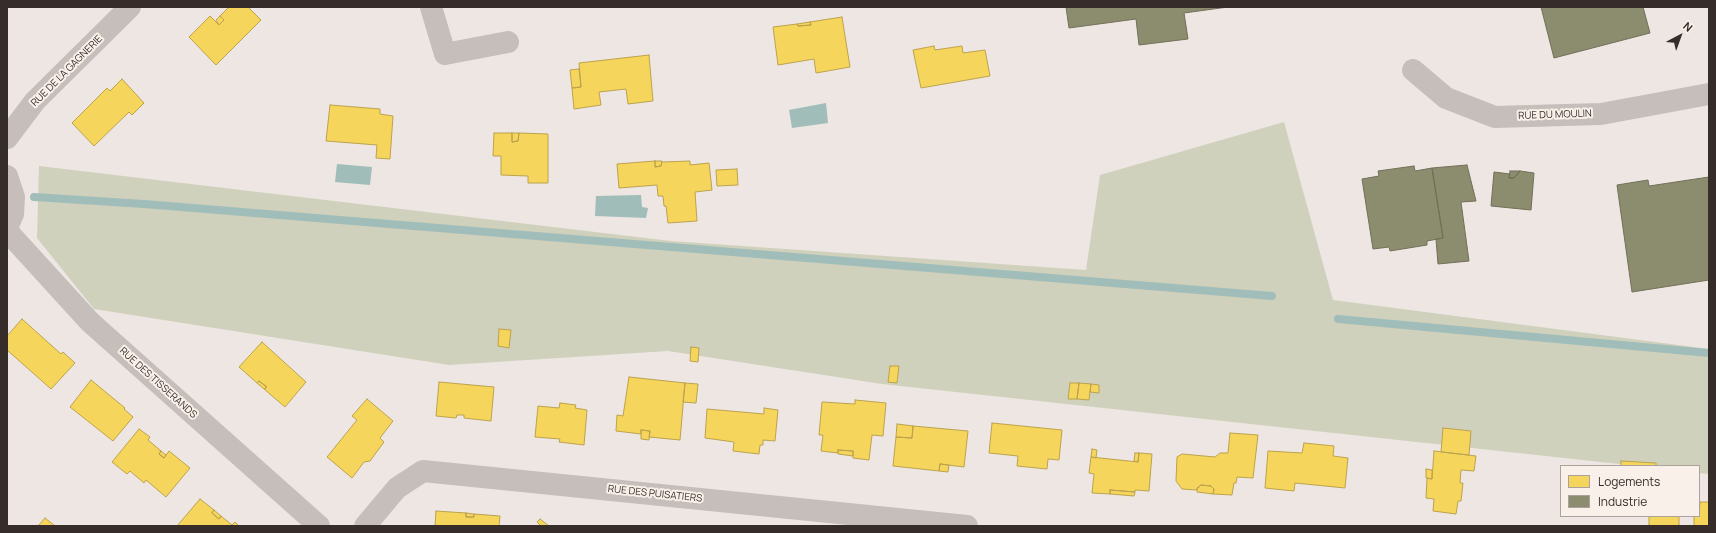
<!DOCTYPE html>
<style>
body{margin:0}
#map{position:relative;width:1716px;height:533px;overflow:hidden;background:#ede6e2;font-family:Manrope,sans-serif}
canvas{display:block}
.frame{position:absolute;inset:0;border:8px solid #362c29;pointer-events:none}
.legend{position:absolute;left:1560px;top:465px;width:140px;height:52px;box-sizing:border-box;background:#f9f0ea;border:1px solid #aba29d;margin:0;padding:5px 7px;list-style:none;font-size:12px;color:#362c29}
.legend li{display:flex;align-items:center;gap:8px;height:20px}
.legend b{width:20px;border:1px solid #aba29d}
.north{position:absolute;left:1660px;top:16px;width:40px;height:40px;-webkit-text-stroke:3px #f9f0ea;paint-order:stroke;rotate:41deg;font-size:11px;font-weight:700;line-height:16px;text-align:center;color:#362c29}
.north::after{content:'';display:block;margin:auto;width:14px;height:18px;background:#362c29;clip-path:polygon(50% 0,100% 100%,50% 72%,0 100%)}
</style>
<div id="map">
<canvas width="1716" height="533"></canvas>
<div class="frame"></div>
<ul class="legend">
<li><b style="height:11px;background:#f6d55c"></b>Logements</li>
<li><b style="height:11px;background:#8c8c6e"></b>Industrie</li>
</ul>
<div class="north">N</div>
</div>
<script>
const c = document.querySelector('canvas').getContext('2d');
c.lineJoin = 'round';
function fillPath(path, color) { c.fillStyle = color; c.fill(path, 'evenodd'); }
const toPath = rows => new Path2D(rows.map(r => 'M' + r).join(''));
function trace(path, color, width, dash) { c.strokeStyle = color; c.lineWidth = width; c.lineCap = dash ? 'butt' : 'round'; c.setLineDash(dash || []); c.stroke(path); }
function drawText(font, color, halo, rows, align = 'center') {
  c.font = font + ' Manrope,sans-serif'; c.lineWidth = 4; c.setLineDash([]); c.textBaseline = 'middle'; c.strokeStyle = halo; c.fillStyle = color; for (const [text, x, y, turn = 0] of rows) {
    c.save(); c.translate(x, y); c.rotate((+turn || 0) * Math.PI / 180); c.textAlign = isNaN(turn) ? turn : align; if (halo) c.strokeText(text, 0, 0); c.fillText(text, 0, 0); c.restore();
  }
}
fillPath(toPath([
 [1284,122,1333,300,1709,349,1709,474,1699,473,1699,466,1638,466,882,384,668,351,449,365,94,309,37,238,39,166,671,241,1086,270,1100,175]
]), '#d0d1bd');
fillPath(toPath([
 [826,103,828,123,792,128,789,110],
 [337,164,372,167,370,185,335,182],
 [641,195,642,207,648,208,646,218,595,216,596,196]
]), '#a0bdb9');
const homes = toPath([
 [229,7,248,7,261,20,216,65,189,37,210,16,219,25,224,20,220,16,229,7],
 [220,16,224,20,219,25,216,20,220,16],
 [842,17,850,67,816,73,814,59,778,65,773,27,797,24,798,26,811,25,810,22,842,17],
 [810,22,811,25,798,26,797,24,810,22],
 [934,46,935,50,962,46,963,53,985,50,990,76,921,88,913,50,934,46],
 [649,55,653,101,628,104,626,89,599,92,601,105,574,109,572,88,581,87,579,63,649,55],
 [579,69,581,87,572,88,570,70,579,69],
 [122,79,144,103,132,115,129,112,94,146,72,123,107,88,110,91,122,79],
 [330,105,380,109,380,114,393,116,390,159,376,158,377,145,326,141,330,105],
 [494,133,512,133,512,142,518,141,519,133,548,134,548,183,528,183,528,176,501,175,501,156,493,156,494,133],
 [512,133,519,133,518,141,512,142,512,133],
 [655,161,655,167,661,166,662,162,690,161,690,165,709,163,712,190,695,192,697,221,668,223,666,206,664,206,663,196,658,196,657,185,619,188,617,164,655,161],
 [655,161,662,161,661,166,655,167,655,161],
 [737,169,738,185,717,186,716,170,737,169],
 [22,319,61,354,63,352,75,363,51,389,7,350,7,336,22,319],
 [499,329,511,330,509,348,498,346,499,329],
 [262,342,306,382,285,407,264,389,267,387,259,381,257,383,239,367,262,342],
 [691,347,699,348,698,362,690,361,691,347],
 [890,366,899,366,897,383,888,382,890,366],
 [629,377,685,383,680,440,649,437,650,431,641,430,641,434,616,431,617,415,623,416,629,377],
 [91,380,125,408,124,409,133,417,113,441,70,407,91,380],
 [259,381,267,387,264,389,257,383,259,381],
 [439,382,494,387,491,421,464,418,464,415,457,415,456,418,436,416,439,382],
 [685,383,698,384,696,403,683,402,685,383],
 [1070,383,1079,383,1077,399,1068,399,1070,383],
 [1079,383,1091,384,1089,400,1077,399,1079,383],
 [1091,384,1099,385,1099,393,1090,392,1091,384],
 [367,399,393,421,380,438,384,442,370,461,364,462,352,478,327,457,357,420,352,416,367,399],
 [855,400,886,403,883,436,872,435,869,460,853,458,853,451,838,450,838,453,821,451,823,435,819,435,822,402,855,404,855,400],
 [560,403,576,405,575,408,587,410,584,445,559,442,560,439,535,437,538,406,559,408,560,403],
 [764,408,778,410,775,441,763,440,763,445,760,445,759,454,733,451,734,442,705,438,707,409,764,414,764,408],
 [992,423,1062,430,1059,460,1048,459,1047,469,1017,466,1018,456,989,453,992,423],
 [897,424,913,426,912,438,896,437,897,424],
 [913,426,968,431,964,467,940,464,939,471,893,466,896,437,912,438,913,426],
 [1443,428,1471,431,1469,455,1441,452,1443,428],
 [139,429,150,437,148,440,161,451,159,454,164,458,169,451,190,468,166,497,146,480,144,483,130,471,127,474,112,462,139,429],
 [641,430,650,431,649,440,641,439,641,430],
 [1230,433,1258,435,1253,478,1237,477,1236,483,1234,483,1232,495,1213,494,1214,489,1211,486,1201,485,1196,490,1182,489,1176,481,1177,457,1182,454,1215,457,1220,453,1228,453,1230,433],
 [1304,443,1334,446,1333,456,1348,458,1345,488,1295,483,1294,491,1265,488,1268,451,1302,453,1304,443],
 [1092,449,1097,450,1096,458,1091,457,1092,449],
 [838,450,853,451,853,456,838,454,838,450],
 [161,451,166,455,164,458,159,454,161,451],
 [1434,451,1476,456,1474,471,1461,470,1460,483,1463,483,1461,501,1458,501,1456,514,1433,511,1434,499,1426,498,1427,478,1432,479,1434,451],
 [1135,453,1139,453,1138,462,1134,461,1135,453],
 [1139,453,1152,454,1149,491,1135,490,1135,492,1110,490,1110,494,1092,493,1094,474,1089,473,1091,457,1138,462,1139,453],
 [1621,461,1656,463,1656,466,1621,466,1621,461],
 [940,464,949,465,948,472,939,471,940,464],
 [1426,469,1432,470,1432,479,1426,478,1426,469],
 [1201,485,1211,486,1214,489,1213,494,1197,492,1197,488,1201,485],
 [1110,490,1135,492,1134,496,1110,494,1110,490],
 [200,499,214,510,212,513,219,519,221,516,232,525,235,522,239,526,177,526,200,499],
 [1700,502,1709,502,1709,526,1694,526,1694,516,1699,516,1700,502],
 [214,510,221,516,219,519,212,513,214,510],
 [436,511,466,513,466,517,474,517,474,514,500,516,499,526,435,526,436,511],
 [466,513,474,514,474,517,466,517,466,513],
 [1649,516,1679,516,1679,526,1649,526,1649,516],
 [45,518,55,526,38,526,45,518],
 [540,519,549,526,541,526,537,522,540,519]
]);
fillPath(homes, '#f6d55c');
trace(homes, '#bca24d', 1);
const industry = toPath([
 [1066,7,1228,7,1184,13,1188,39,1139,45,1136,19,1069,28,1066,7],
 [1541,7,1643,7,1650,33,1554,58,1541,7],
 [1467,165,1476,201,1461,202,1469,261,1438,264,1436,239,1443,238,1432,168,1467,165],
 [1414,166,1415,171,1432,168,1443,238,1427,241,1427,245,1390,251,1389,247,1373,249,1362,179,1379,176,1378,171,1414,166],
 [1510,171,1520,171,1514,178,1509,178,1510,171],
 [1520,171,1534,173,1531,210,1491,206,1494,172,1510,174,1509,178,1514,178,1520,171],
 [1709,177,1709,280,1632,292,1617,185,1648,180,1649,186,1709,177]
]);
fillPath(industry, '#8c8c6e');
trace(industry, '#726f59', 1);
trace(toPath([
 [34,197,144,204,1272,296],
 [1338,319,1709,353]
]), '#a0bdb9', 8);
trace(toPath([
 [431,7,445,54,508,42],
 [1413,70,1446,98,1495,117,1601,114,1709,94],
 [7,138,35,101,130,7],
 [7,176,14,197,13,214,7,228],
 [7,231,90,322,319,526],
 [365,526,397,488,423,471,967,526]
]), '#c5bebb', 22);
drawText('10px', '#362c29', '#f9f0ea', [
 ["RUE DE LA GAGNERIE",67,71,-45],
 ["RUE DU MOULIN",1555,115,-2],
 ["RUE DES TISSERANDS",158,383,42],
 ["RUE DES PUISATIERS",655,494,6]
]);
</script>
